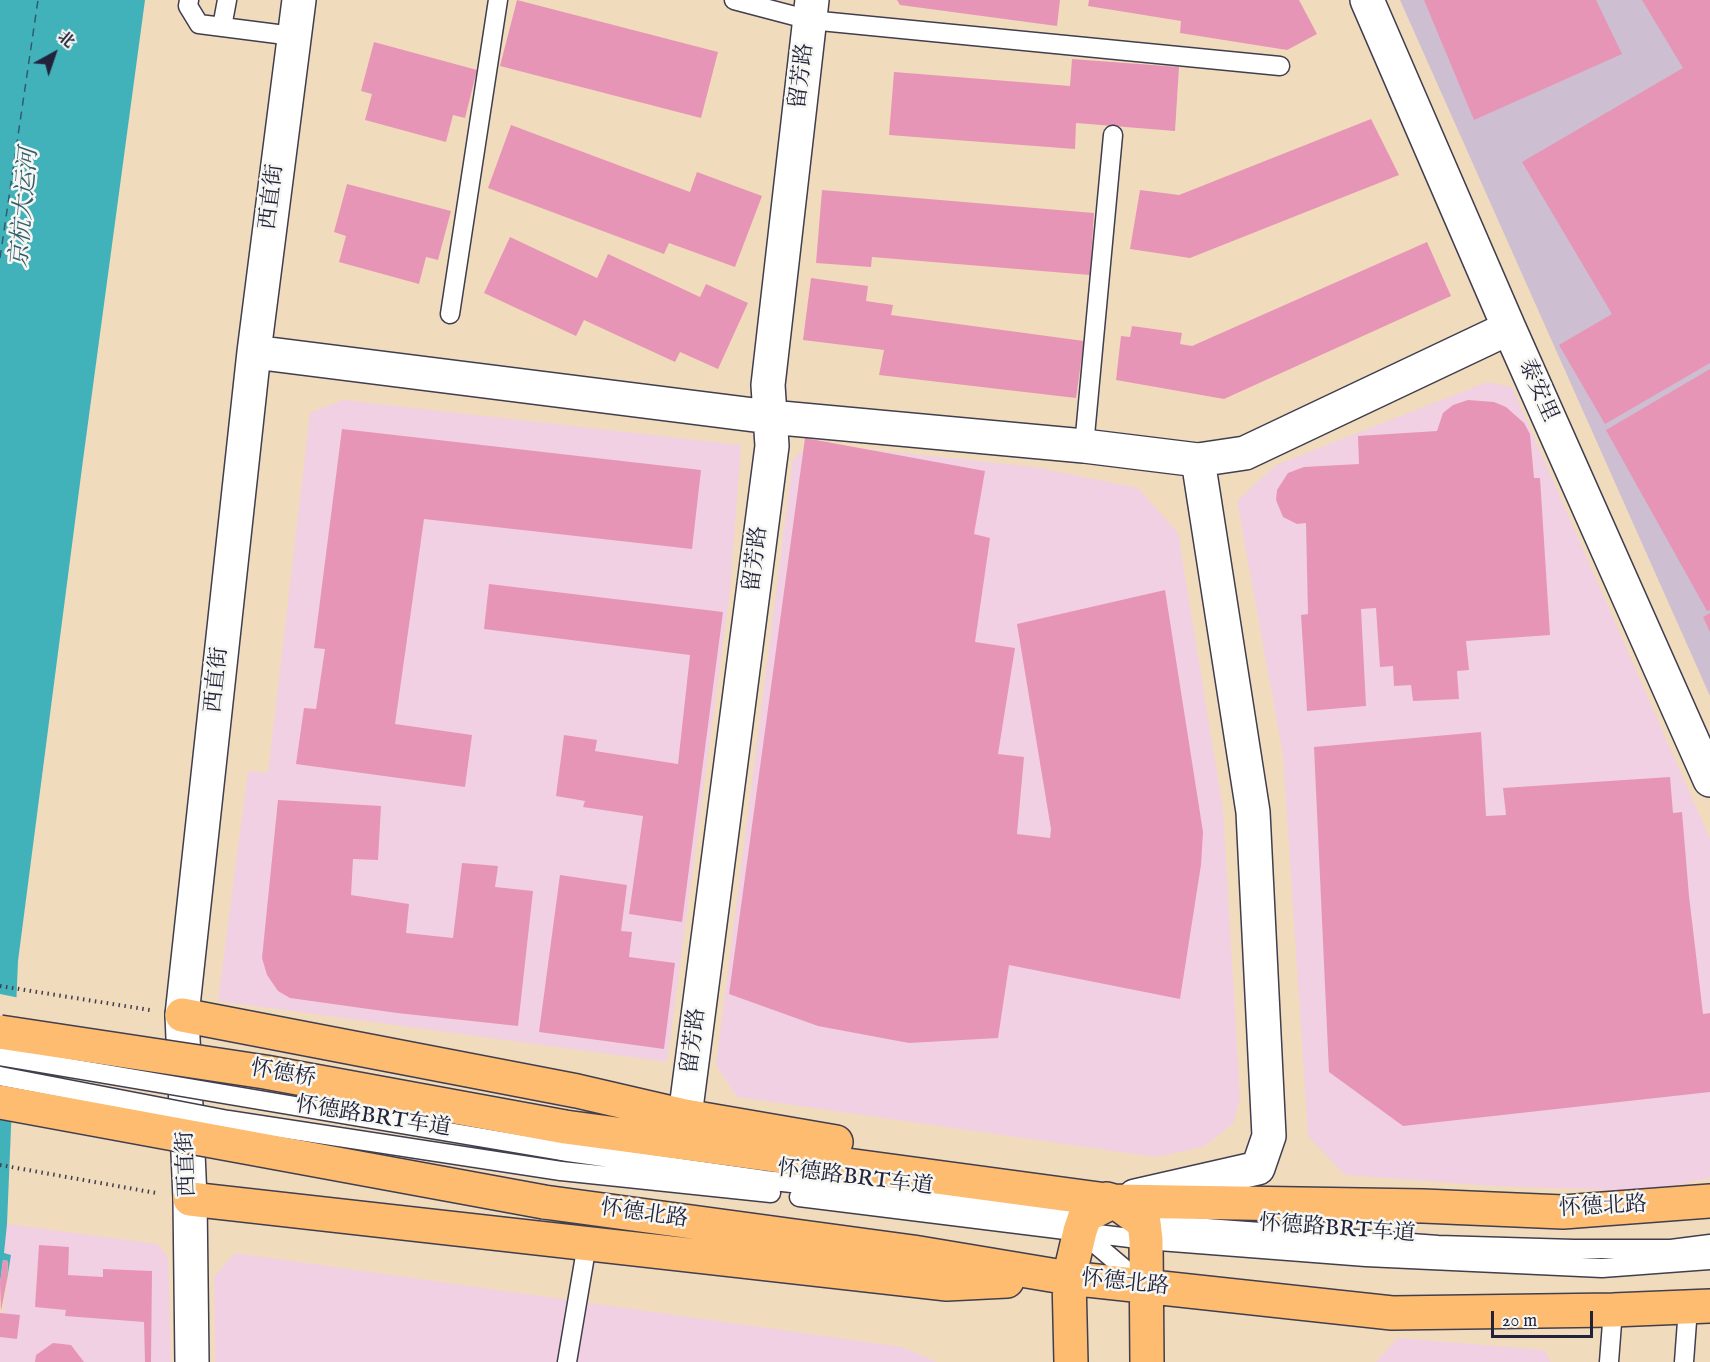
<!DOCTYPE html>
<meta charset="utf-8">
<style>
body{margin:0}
#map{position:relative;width:1710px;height:1362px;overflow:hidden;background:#f1dbbd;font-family:"IM FELL English","Noto Serif SC",serif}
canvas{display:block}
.north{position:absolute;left:24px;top:24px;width:60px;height:60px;-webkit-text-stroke:4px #f6f6f2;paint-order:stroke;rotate:40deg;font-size:16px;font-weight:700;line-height:24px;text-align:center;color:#22223b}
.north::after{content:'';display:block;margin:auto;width:21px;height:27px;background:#22223b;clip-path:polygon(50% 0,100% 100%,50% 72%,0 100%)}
.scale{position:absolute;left:1491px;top:1311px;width:102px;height:27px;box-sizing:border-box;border:3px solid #22223b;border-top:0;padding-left:8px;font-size:18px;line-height:21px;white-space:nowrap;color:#22223b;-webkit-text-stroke:4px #f6f6f2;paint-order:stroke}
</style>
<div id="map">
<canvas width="1710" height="1362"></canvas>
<div class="north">北</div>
<div class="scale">20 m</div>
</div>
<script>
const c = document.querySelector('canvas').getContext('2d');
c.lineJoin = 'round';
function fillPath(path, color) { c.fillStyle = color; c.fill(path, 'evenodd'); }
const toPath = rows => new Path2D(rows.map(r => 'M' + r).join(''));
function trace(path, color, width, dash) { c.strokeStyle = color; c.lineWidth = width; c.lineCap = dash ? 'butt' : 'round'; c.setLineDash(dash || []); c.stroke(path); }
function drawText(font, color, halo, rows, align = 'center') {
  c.font = font + ' "IM FELL English","Noto Serif SC",serif'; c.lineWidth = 5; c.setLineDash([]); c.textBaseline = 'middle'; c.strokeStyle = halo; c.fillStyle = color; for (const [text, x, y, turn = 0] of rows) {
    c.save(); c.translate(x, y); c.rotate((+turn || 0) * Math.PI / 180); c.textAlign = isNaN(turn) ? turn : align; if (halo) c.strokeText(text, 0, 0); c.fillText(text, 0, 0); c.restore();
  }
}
fillPath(toPath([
 [1487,382,1512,387,1710,839,1710,1178,1645,1191,1493,1186,1345,1175,1308,1136,1283,755,1237,501,1276,465],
 [343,400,741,445,730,591,667,1062,218,1001,248,771,268,773,310,413],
 [811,443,1034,467,1138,488,1178,533,1223,810,1240,1098,1233,1124,1203,1147,1156,1157,737,1097,716,1065,793,459],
 [7,1224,157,1244,168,1257,171,1362,0,1362,0,1313,3,1313,11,1255,3,1254],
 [235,1253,902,1347,937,1362,215,1362,214,1277],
 [1398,1338,1544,1350,1551,1362,1376,1362]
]), '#f1d0e3');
fillPath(toPath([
 [1400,0,1710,0,1710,696]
]), '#cebed1');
fillPath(toPath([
 [0,0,145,0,83,460,18,961,7,1224,4,1253,11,1255,7,1280,8,1261,3,1260,0,1283]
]), '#42b2ba');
fillPath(toPath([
 [0,994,20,998,14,1120,0,1117]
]), '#f1dbbd');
trace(toPath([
 [0,258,38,0]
]), '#2f5c6e', 1.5, [8, 6]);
fillPath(toPath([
 [517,0,718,52,701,118,500,66],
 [897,0,1060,0,1057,26,900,5],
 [1089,0,1299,0,1317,34,1287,50,1180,33,1181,21,1088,6],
 [1424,0,1596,0,1622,54,1474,120],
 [1642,0,1710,0,1710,363,1605,424,1559,345,1612,314,1522,162,1683,68],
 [374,42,477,70,465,118,453,115,446,142,365,120,372,94,361,91],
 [1072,59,1179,67,1175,131,1076,123,1075,149,889,135,894,72,1070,86],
 [1371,119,1399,175,1190,258,1130,249,1140,190,1179,195],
 [511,125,690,192,697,172,762,196,735,267,669,243,664,254,488,188],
 [347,184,451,211,438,260,426,257,419,284,339,262,346,236,334,232],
 [822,190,1094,213,1090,275,872,257,871,267,816,263],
 [510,237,597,278,608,254,700,297,706,284,748,303,718,369,680,352,675,362,584,320,576,336,484,293],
 [1427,242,1451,296,1224,399,1116,380,1121,336,1130,337,1132,326,1182,333,1180,344,1192,346],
 [811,278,868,286,866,301,893,305,891,315,1084,341,1076,398,879,375,884,350,803,340],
 [1710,369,1710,610,1707,611,1606,430],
 [1468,400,1494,402,1506,407,1524,423,1530,434,1534,478,1540,478,1550,635,1466,641,1469,670,1457,671,1459,699,1413,701,1411,685,1394,686,1393,666,1380,667,1376,608,1361,609,1366,706,1307,711,1301,615,1308,614,1306,523,1297,524,1283,517,1276,500,1277,490,1288,473,1304,467,1359,464,1358,436,1437,431,1443,413,1453,405],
 [342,429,701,470,692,549,424,519,395,724,472,735,465,787,296,764,304,708,316,709,325,649,314,648],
 [805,438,985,471,974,534,990,538,975,642,1015,648,998,754,1024,757,1017,834,1050,838,1051,829,1017,624,1165,590,1203,832,1201,865,1180,999,1009,965,998,1038,909,1043,818,1026,729,994],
 [489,584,723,612,682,922,629,914,643,816,583,807,585,801,556,796,564,735,597,740,595,751,678,764,690,655,484,629],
 [1710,613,1710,632,1703,617],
 [1481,732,1486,816,1506,815,1503,788,1670,777,1673,813,1682,812,1689,896,1703,1014,1710,1013,1710,1092,1403,1126,1329,1072,1314,747],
 [278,800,381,806,378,860,353,859,351,895,409,904,406,933,453,938,462,863,498,866,495,887,533,891,518,1026,397,1013,290,998,278,991,267,975,262,958],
 [560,875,627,885,621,931,632,932,629,957,675,963,664,1049,539,1032],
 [39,1245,69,1247,68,1275,103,1277,103,1269,152,1271,151,1362,145,1362,144,1322,65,1316,66,1310,35,1307],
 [3,1260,8,1261,7,1280,1,1311,0,1283],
 [0,1313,20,1315,17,1339,0,1337],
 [53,1343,71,1345,84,1362,35,1362,36,1355]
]), '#e795b6');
const service = toPath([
 [189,0,188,6,199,24,293,36],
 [734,0,810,20,1280,66],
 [222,27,227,0],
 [450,314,498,0],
 [1084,446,1113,135],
 [561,1151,765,1180,1092,1217],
 [561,1171,771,1193],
 [799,1197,1146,1240,1366,1257,1602,1268,1710,1260],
 [1138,1223,1438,1245,1574,1249,1671,1249,1710,1244],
 [1080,1231,1140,1282],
 [567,1362,587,1244],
 [1609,1362,1613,1310],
 [1684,1362,1688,1308]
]);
const minor = toPath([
 [1367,0,1509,328,1710,780],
 [254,352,770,417,1084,446,1198,460,1245,453,1509,328],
 [685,1116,772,446,768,385,812,0],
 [1135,1196,1258,1168,1269,1136,1253,812,1198,460],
 [192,1362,190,1199,182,1015,254,352,299,0]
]);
const primary = toPath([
 [182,1015,577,1091,685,1116,836,1142],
 [565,1127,1114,1201,1423,1206,1563,1212,1710,1201],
 [190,1199,947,1284,1007,1281],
 [1107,1199,1114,1201,1144,1223,1146,1240,1147,1362],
 [544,1202,913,1252,1069,1278,1392,1313,1613,1310,1710,1306],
 [1071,1362,1069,1278,1080,1231,1085,1216,1114,1201]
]);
trace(service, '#413e4e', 21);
trace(minor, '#413e4e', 36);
trace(primary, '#413e4e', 36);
trace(toPath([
 [0,986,150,1010],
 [0,1165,156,1193]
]), '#413e4e', 4, [1.5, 4.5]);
trace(service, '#fff', 18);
trace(minor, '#fff', 33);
trace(primary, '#fdbc70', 33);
const serviceBridge = toPath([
 [0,1056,561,1151],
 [0,1076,228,1120,561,1171]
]);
const primaryBridge = toPath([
 [0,1032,265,1072,565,1127],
 [0,1102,544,1202]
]);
trace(serviceBridge, '#413e4e', 21, []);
trace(primaryBridge, '#413e4e', 36, []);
trace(serviceBridge, '#fff', 18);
trace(primaryBridge, '#fdbc70', 33);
drawText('22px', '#22223b', '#f6f6f2', [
 ["留芳路",803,76,-83],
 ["西直街",273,197,-83],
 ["泰安里",1537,391,66],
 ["留芳路",757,559,-83],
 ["西直街",218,680,-84],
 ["留芳路",695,1041,-83],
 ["怀德桥",283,1075,10],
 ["怀德路BRT车道",373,1118,9],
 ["西直街",188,1164,-92],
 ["怀德路BRT车道",855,1179,7],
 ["怀德北路",1603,1208,-3],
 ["怀德北路",644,1215,8],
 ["怀德路BRT车道",1337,1230,4],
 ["怀德北路",1125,1284,6]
]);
drawText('italic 24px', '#2f5c6e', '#f6f6f2', [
 ["京杭大运河",26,208,-85]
]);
</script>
